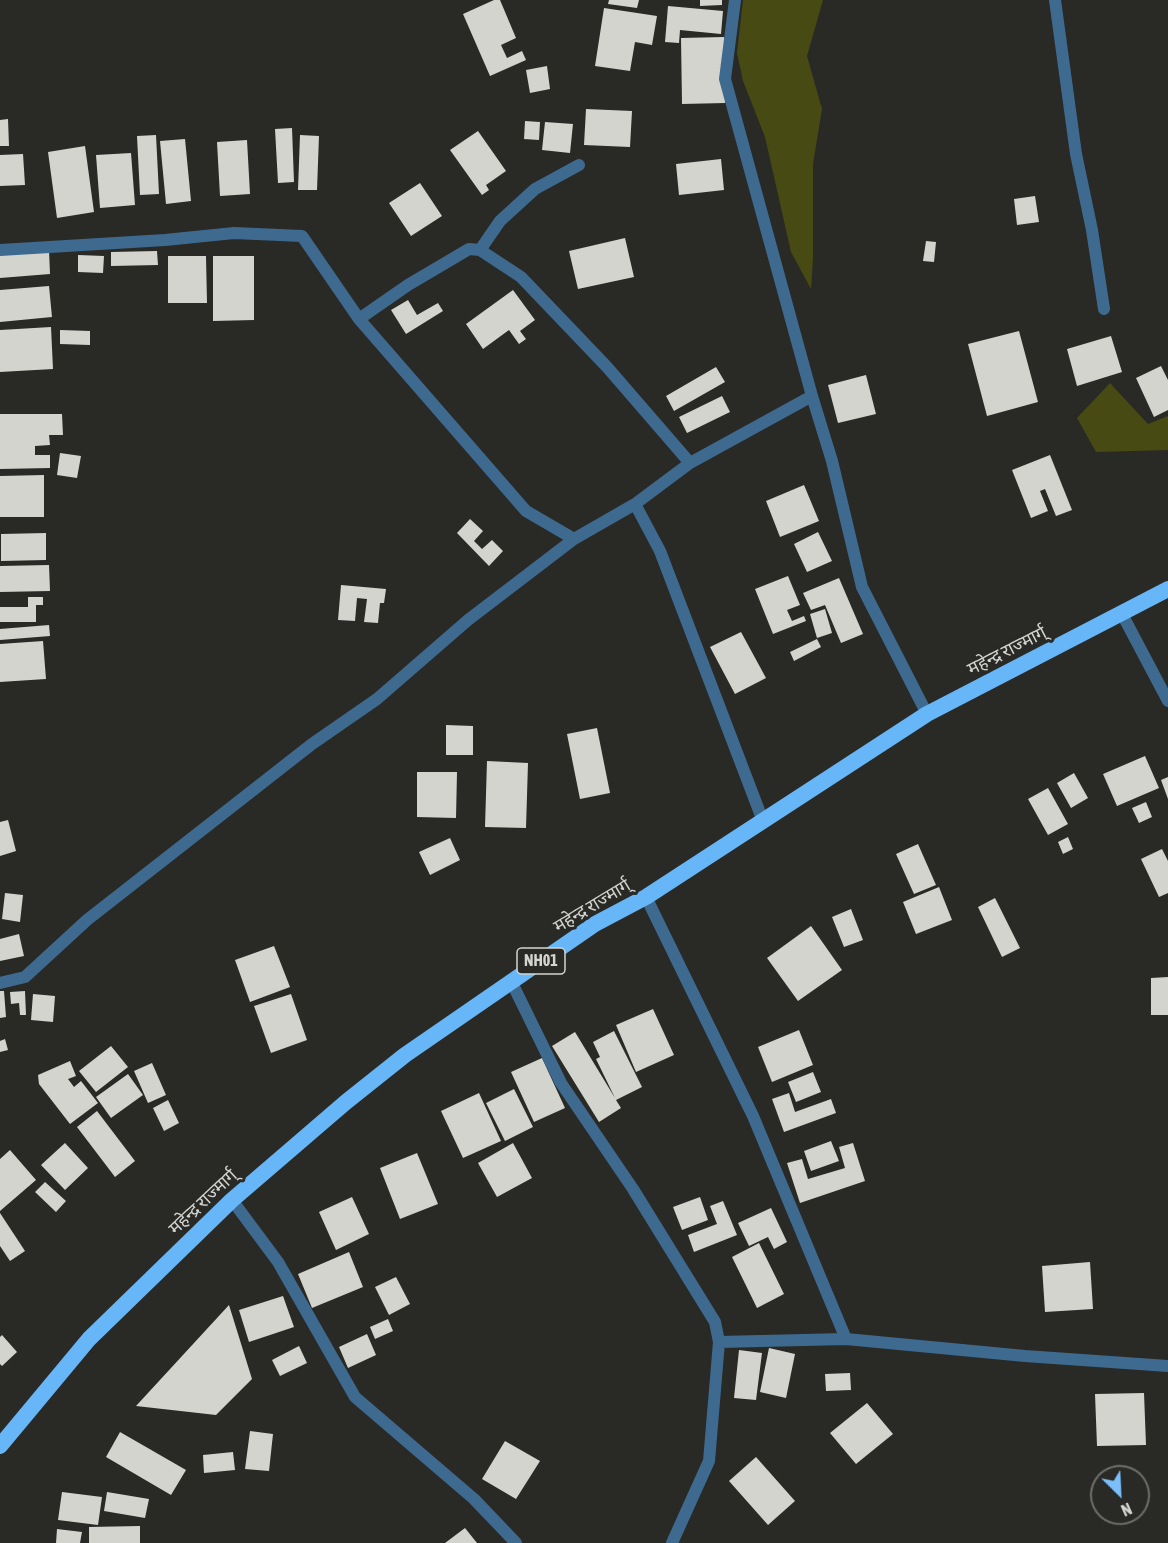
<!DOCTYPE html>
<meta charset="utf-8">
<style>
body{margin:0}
#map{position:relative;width:1168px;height:1543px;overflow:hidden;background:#292926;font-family:"Asap Condensed",sans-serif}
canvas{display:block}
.north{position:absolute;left:1090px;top:1465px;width:60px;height:60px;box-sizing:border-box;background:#292926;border:2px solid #6d6d6a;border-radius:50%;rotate:156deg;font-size:16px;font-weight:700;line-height:24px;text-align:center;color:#d4d4d1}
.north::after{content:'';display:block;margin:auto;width:21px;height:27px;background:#7bbef8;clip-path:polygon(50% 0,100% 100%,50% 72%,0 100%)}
</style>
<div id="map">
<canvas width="1168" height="1543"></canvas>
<div class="north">N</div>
</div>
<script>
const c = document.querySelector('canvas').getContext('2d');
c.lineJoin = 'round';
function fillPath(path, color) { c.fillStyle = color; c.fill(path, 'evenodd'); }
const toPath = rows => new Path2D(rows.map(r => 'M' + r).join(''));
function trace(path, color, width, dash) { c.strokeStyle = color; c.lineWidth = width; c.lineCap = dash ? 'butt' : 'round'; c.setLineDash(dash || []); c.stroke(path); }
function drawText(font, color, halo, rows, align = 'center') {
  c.font = font + ' "Asap Condensed","Noto Sans Devanagari",sans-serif'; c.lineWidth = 6; c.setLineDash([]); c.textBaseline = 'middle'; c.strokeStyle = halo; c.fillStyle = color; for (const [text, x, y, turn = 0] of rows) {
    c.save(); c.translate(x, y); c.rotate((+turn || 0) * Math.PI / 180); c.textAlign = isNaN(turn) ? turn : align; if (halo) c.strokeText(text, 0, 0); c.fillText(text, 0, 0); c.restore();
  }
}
fillPath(toPath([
 [743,0,823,0,807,56,822,109,813,164,813,259,811,289,791,252,765,137,743,81,737,53],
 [1110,383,1148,424,1168,416,1168,450,1096,452,1077,418]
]), '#484a13');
fillPath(toPath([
 [494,0,500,0,516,38,501,45,507,58,522,51,526,60,490,76,463,14],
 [609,0,639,0,637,8,608,4],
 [700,0,722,0,722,5,700,6],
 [668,6,723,11,721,34,680,30,679,43,665,42],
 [604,8,657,16,652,45,635,42,630,71,595,66],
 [724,37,725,103,682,104,681,38],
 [547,66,550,89,530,93,526,70],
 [586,109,632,111,630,147,584,145],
 [8,119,9,146,0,146,0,120],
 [525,121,540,122,539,140,524,139],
 [545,122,573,124,570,153,542,150],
 [292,128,294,182,278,183,275,129],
 [478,131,506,171,486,185,489,190,482,195,450,150],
 [156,135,159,194,140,195,137,136],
 [300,135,319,136,317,190,298,190],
 [185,139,191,201,166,204,160,141],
 [247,140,250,194,220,196,217,142],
 [85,146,94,212,57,218,48,152],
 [131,153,135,205,100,208,96,155],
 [23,154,25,185,0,186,0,155],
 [721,159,724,190,679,195,676,164],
 [420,183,442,216,411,236,389,203],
 [1035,196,1039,222,1017,225,1014,199],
 [625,238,634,277,578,289,569,251],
 [926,241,936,242,934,262,923,261],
 [49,250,50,274,0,278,0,253],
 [157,251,158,265,111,266,111,252],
 [78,255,104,256,103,273,78,272],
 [168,256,206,256,207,303,168,303],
 [213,256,254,256,254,320,213,321],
 [49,286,52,317,0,322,0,290],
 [513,290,535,320,520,331,526,339,519,344,509,330,483,349,466,324],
 [408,300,417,315,438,303,443,311,406,334,391,310],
 [51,327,53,369,0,372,0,330],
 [60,330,90,331,90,345,60,344],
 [1019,331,1038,402,987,416,968,344],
 [1111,336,1122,372,1077,386,1067,349],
 [1161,366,1168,380,1168,410,1154,417,1136,378],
 [716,367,725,382,674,411,666,396],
 [866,375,876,414,838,423,828,385],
 [722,396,730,412,687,433,679,417],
 [0,414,62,414,63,435,49,435,50,445,35,446,35,455,50,455,50,468,0,469],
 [60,453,81,456,77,478,57,475],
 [1050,455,1072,510,1056,516,1045,489,1040,491,1048,511,1031,518,1012,470],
 [44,475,44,517,0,517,0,476],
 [804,485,819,521,780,537,766,501],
 [470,519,483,531,474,541,482,549,492,540,503,551,489,566,457,533],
 [818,532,832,561,807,572,794,544],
 [46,533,46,560,1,561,1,534],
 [49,565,50,591,0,592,0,566],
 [788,576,800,605,787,610,792,621,804,616,806,621,773,634,755,589],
 [839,578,863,634,841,643,825,605,811,610,803,593],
 [341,585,386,589,384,603,380,603,378,623,364,622,367,599,357,598,355,621,338,620],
 [28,597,43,597,43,605,36,605,36,622,0,622,0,607,28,607],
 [825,609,832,633,817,638,810,614],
 [49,625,50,636,0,640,0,629],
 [741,632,766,678,735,694,710,647],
 [817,639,821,647,794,661,790,652],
 [43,641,46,679,0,682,0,644],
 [446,725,473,726,473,755,446,755],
 [597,728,610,793,580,799,567,734],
 [1145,756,1159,788,1117,806,1103,774],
 [487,761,528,763,526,828,485,827],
 [417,772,457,772,456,818,417,817],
 [1074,773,1088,798,1071,808,1057,783],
 [1168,777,1168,799,1161,780],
 [1048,788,1068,824,1048,835,1028,799],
 [1146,802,1152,817,1139,823,1132,808],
 [8,820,16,851,0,856,0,822],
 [1068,837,1073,849,1063,854,1058,842],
 [450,838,460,860,430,875,419,852],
 [918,844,936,885,914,894,896,854],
 [1162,849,1168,861,1168,893,1159,897,1141,859],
 [939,887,952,920,916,934,903,902],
 [5,893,23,895,20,922,2,919],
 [995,898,1020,948,1002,957,978,907],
 [851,909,863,940,844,947,832,917],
 [811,926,842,970,798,1001,767,958],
 [19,934,24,956,0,961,0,939],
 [274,946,290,987,250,1002,235,960],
 [1168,977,1168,1015,1151,1015,1151,978],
 [0,991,4,991,6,1017,0,1018],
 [25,991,26,1015,20,1015,19,1003,11,1004,10,992],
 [33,994,55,996,53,1022,31,1020],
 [291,994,307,1040,271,1053,254,1006],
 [653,1009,674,1055,636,1072,616,1025],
 [799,1030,813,1065,772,1082,758,1047],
 [614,1031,642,1087,616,1100,621,1108,599,1122,552,1046,575,1032,615,1098,596,1059,600,1057,593,1042],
 [5,1039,8,1050,0,1052,0,1041],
 [111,1046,128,1067,96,1092,79,1071],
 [542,1058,565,1108,534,1122,511,1072],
 [70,1061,76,1076,68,1079,74,1087,81,1081,98,1103,70,1124,39,1084,38,1075],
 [152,1063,166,1095,148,1103,134,1071],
 [813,1072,821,1092,796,1102,788,1082],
 [128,1074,143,1095,111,1118,96,1097],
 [514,1089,533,1127,505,1141,486,1103],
 [479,1093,501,1141,463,1158,441,1111],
 [789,1093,795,1112,831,1099,836,1113,784,1132,772,1099],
 [168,1100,179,1123,164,1131,153,1108],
 [97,1111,135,1161,115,1177,77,1127],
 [831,1141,839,1161,811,1171,804,1151],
 [65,1143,88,1168,65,1190,41,1165],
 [513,1143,532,1178,497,1197,478,1163],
 [853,1143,865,1181,800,1203,787,1163,802,1159,808,1179,845,1168,839,1147],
 [10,1150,36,1180,0,1211,0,1159],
 [417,1153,438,1204,400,1219,380,1168],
 [45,1182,66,1201,56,1212,35,1192],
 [352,1197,369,1234,336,1250,319,1212],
 [700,1197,708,1220,682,1230,673,1207],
 [723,1201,737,1235,694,1252,688,1235,717,1224,710,1206],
 [771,1208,787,1242,774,1249,768,1237,749,1246,738,1223],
 [0,1213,25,1251,10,1261,0,1246],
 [759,1243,784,1294,757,1308,732,1257],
 [349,1252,363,1287,312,1308,298,1274],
 [1090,1262,1093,1309,1045,1312,1042,1266],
 [396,1277,410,1304,389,1315,375,1287],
 [283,1296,294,1327,249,1342,239,1310],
 [229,1305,252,1379,216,1415,136,1406],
 [388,1319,393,1331,375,1339,370,1327],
 [367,1334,376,1355,348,1368,339,1347],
 [2,1335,17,1352,2,1366,0,1364,0,1337],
 [299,1346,307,1363,280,1376,272,1360],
 [769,1348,795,1354,786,1398,760,1392],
 [739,1350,762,1353,756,1400,734,1398],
 [850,1373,851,1390,826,1391,825,1374],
 [1144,1393,1146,1445,1097,1446,1095,1394],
 [867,1403,893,1434,856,1464,830,1433],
 [250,1431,273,1434,269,1471,245,1469],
 [120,1432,186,1470,171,1495,106,1457],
 [505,1441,540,1461,516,1499,482,1479],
 [233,1452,235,1470,204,1473,203,1455],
 [756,1457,795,1501,768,1525,729,1481],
 [62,1492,102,1497,98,1525,58,1520],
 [107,1492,149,1499,145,1518,104,1511],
 [140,1526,140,1543,89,1543,89,1527],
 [465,1528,477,1543,445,1543],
 [57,1529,82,1532,80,1543,56,1543]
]), '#d4d4cf');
trace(toPath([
 [735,0,725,79,812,396,832,461,862,587,927,714],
 [1055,0,1076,154,1092,230,1104,309],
 [0,250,165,240,234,233,302,236,359,319,526,511,574,539],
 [480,250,500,221,535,189,579,165],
 [359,319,408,285,469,249,480,250,521,277,607,367,690,463],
 [635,504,690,463,812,396],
 [1122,614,1168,701],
 [646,897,753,1116,846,1339],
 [511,981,561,1083,633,1189,715,1322,719,1342,846,1339,1025,1356,1168,1366],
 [0,983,25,977,87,920,312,744,377,699,468,620,574,539,635,504,660,551,763,821],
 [232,1200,278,1262,355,1397,474,1499,516,1543],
 [672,1543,709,1461,719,1342]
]), '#3f6a8f', 12);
trace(toPath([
 [0,1446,89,1339,232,1200,346,1102,405,1055,595,924,646,897,927,714,1168,589]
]), '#66b6f8', 16);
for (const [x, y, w] of [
 [541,961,48]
]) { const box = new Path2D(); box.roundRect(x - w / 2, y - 13, w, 26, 4.5); c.fillStyle = '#292926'; c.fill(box); trace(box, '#d4d4d1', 1.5); }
drawText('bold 16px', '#d4d4d1', null, [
 ["NH01",541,961]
]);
drawText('18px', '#d4d4d1', '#292926', [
 ["महेन्द्र राज्मार्ग्",1007,651,-27],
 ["महेन्द्र राज्मार्ग्",592,906,-31],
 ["महेन्द्र राज्मार्ग्",203,1202,-43]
]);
</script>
